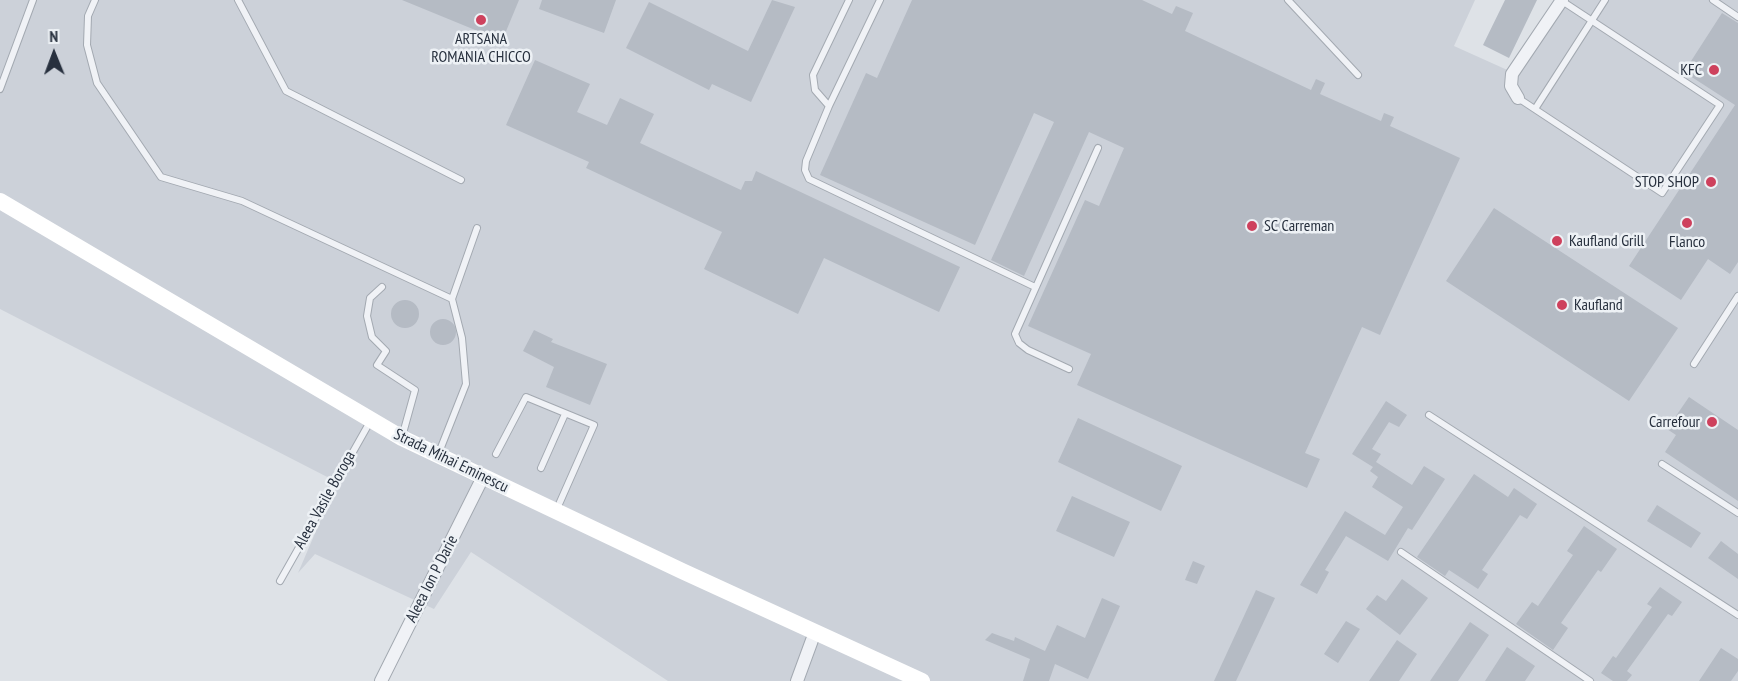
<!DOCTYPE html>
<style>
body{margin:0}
#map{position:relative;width:1738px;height:681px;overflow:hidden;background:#dee2e7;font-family:"PT Sans Narrow",sans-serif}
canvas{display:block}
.north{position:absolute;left:24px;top:24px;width:60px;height:60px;-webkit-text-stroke:4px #edf1f5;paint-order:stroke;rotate:359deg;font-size:16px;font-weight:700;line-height:24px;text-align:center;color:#27303e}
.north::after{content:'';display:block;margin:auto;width:21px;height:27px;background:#27303e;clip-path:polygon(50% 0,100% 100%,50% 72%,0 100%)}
</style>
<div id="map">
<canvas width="1738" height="681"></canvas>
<div class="north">N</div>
</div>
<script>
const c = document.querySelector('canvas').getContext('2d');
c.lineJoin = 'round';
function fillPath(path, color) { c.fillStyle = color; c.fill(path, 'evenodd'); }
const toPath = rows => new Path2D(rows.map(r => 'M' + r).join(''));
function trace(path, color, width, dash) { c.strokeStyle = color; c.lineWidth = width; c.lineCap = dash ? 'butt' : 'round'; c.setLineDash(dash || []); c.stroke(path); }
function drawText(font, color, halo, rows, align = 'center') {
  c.font = font + ' "PT Sans Narrow",sans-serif'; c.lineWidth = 5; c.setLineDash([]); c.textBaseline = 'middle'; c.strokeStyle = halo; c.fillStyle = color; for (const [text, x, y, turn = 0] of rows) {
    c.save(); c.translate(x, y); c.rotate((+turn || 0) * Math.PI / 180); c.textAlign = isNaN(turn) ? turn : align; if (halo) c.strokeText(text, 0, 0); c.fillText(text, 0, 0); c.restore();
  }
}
fillPath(toPath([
 [0,0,1475,0,1454,46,1514,73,1556,0,1738,0,1738,681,668,681,471,552,434,609,315,554,298,573,337,482,0,309]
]), '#ccd1d9');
fillPath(toPath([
 [402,0,519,0,502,41],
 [542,0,616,0,604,33,539,9],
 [772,0,795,7,751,102,712,84,709,90,626,48,649,2,748,51],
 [912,0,1142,0,1172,14,1176,6,1193,13,1185,31,1311,90,1316,79,1325,83,1320,94,1381,121,1384,113,1394,117,1390,126,1460,158,1380,335,1362,327,1305,453,1320,459,1307,488,1077,385,1091,354,1028,326,1085,200,1099,206,1124,148,1089,132,1024,276,991,260,1054,122,1034,113,975,245,820,175,866,73,877,78],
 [1505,0,1537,0,1509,58,1483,45],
 [1722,13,1738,23,1738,262,1730,274,1708,259,1681,300,1629,266,1735,105,1684,72],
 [535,60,590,84,577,112,607,125,620,98,654,114,640,143,741,190,745,181,752,181,756,171,960,267,939,312,824,258,798,314,704,269,722,232,586,168,589,162,506,125],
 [1494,208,1678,328,1629,401,1446,281],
 '391 314a14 14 0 1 1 28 0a14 14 0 1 1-28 0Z',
 '430 332a13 13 0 1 1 26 0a13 13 0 1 1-26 0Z',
 [534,330,553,339,551,342,607,364,590,405,546,387,554,367,523,351],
 [1689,397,1738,430,1738,501,1665,452,1676,435,1667,429],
 [1386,401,1407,415,1399,427,1389,422,1372,449,1381,454,1376,462,1412,485,1424,466,1445,479,1412,530,1408,528,1388,561,1346,536,1325,570,1329,572,1317,594,1300,585,1345,511,1385,535,1403,507,1372,487,1378,477,1370,471,1373,467,1352,454],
 [1078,418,1182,466,1161,511,1058,462],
 [1474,474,1508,497,1514,488,1537,504,1527,519,1520,515,1482,570,1488,574,1478,589,1449,570,1445,576,1417,557],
 [1072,496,1130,522,1114,557,1056,531],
 [1657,505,1701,533,1691,548,1647,521],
 [1584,526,1617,549,1601,572,1598,570,1561,623,1568,628,1553,650,1516,624,1532,602,1538,606,1573,555,1567,551],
 [1721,541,1738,554,1738,579,1708,558],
 [1193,561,1205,566,1197,584,1185,580],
 [1402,579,1428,598,1400,635,1366,609,1377,595,1386,601],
 [1660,587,1682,602,1672,616,1668,614,1627,671,1632,675,1627,681,1613,681,1601,673,1613,656,1616,658,1652,607,1647,604],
 [1256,590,1275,598,1236,681,1214,681],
 [1102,598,1120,606,1088,679,1055,664,1049,681,1023,681,1030,659,985,640,992,633,1014,641,1015,637,1045,651,1057,625,1085,638],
 [1346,621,1360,629,1338,663,1324,654],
 [1470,622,1489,635,1458,681,1430,681],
 [1397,640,1417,654,1399,681,1369,681],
 [1507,647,1535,666,1525,681,1485,681],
 [1721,648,1738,659,1738,671,1731,681,1699,681]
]), '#b5bbc4');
const lane = toPath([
 [95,0,88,16,87,45,97,83,161,177,242,201,452,299],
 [238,0,286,91,461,180],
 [880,0,829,106,806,161,805,170,809,179,1035,287],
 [1288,0,1358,75],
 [1713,0,1738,17],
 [0,89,33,0],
 [1518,98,1662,193,1720,105,1562,1],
 [829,106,815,90,813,75,849,0],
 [1535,109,1605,0],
 [382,287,370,298,367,316,372,337,386,351,377,365,415,390,402,437],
 [1694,364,1738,296],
 [1069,369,1028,350,1019,343,1015,334,1098,148],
 [1429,415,1738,615],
 [496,454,526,397,594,425,556,511],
 [438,455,466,384,462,338,452,299,477,228],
 [1662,464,1738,513],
 [541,468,565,414],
 [1401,552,1590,681],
 [280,581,371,420]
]);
const street = toPath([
 [1518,98,1511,86,1512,74,1562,0],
 [381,681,483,477],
 [797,681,815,632]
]);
trace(lane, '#a3a9b1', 8);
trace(street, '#a3a9b1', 14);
trace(lane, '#f0f2f6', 6);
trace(street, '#f0f2f6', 12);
trace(toPath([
 [0,201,402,438,682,571,922,681]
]), '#fff', 16);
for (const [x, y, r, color] of [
 [481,20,6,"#ce415d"],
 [1714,70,6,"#ce415d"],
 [1711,182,6,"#ce415d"],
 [1687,223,6,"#ce415d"],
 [1252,226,6,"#ce415d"],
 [1557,241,6,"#ce415d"],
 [1562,305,6,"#ce415d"],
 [1712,422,6,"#ce415d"]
]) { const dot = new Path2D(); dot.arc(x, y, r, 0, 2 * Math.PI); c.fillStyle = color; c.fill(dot); trace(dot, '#edf1f5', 2); }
drawText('16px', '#27303e', '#edf1f5', [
 ["ARTSANA",481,39,"center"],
 ["ROMANIA CHICCO",481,57,"center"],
 ["KFC",1702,70],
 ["STOP SHOP",1699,182],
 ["SC Carreman",1264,226,"left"],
 ["Kaufland Grill",1569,241,"left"],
 ["Flanco",1687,242,"center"],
 ["Kaufland",1574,305,"left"],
 ["Carrefour",1700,422]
], 'right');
drawText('16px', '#27303e', '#edf1f5', [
 ["Strada Mihai Eminescu",451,461,26],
 ["Aleea Vasile Boroga",325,500,-61],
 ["Aleea Ion P Darie",432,579,-63]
]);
</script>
